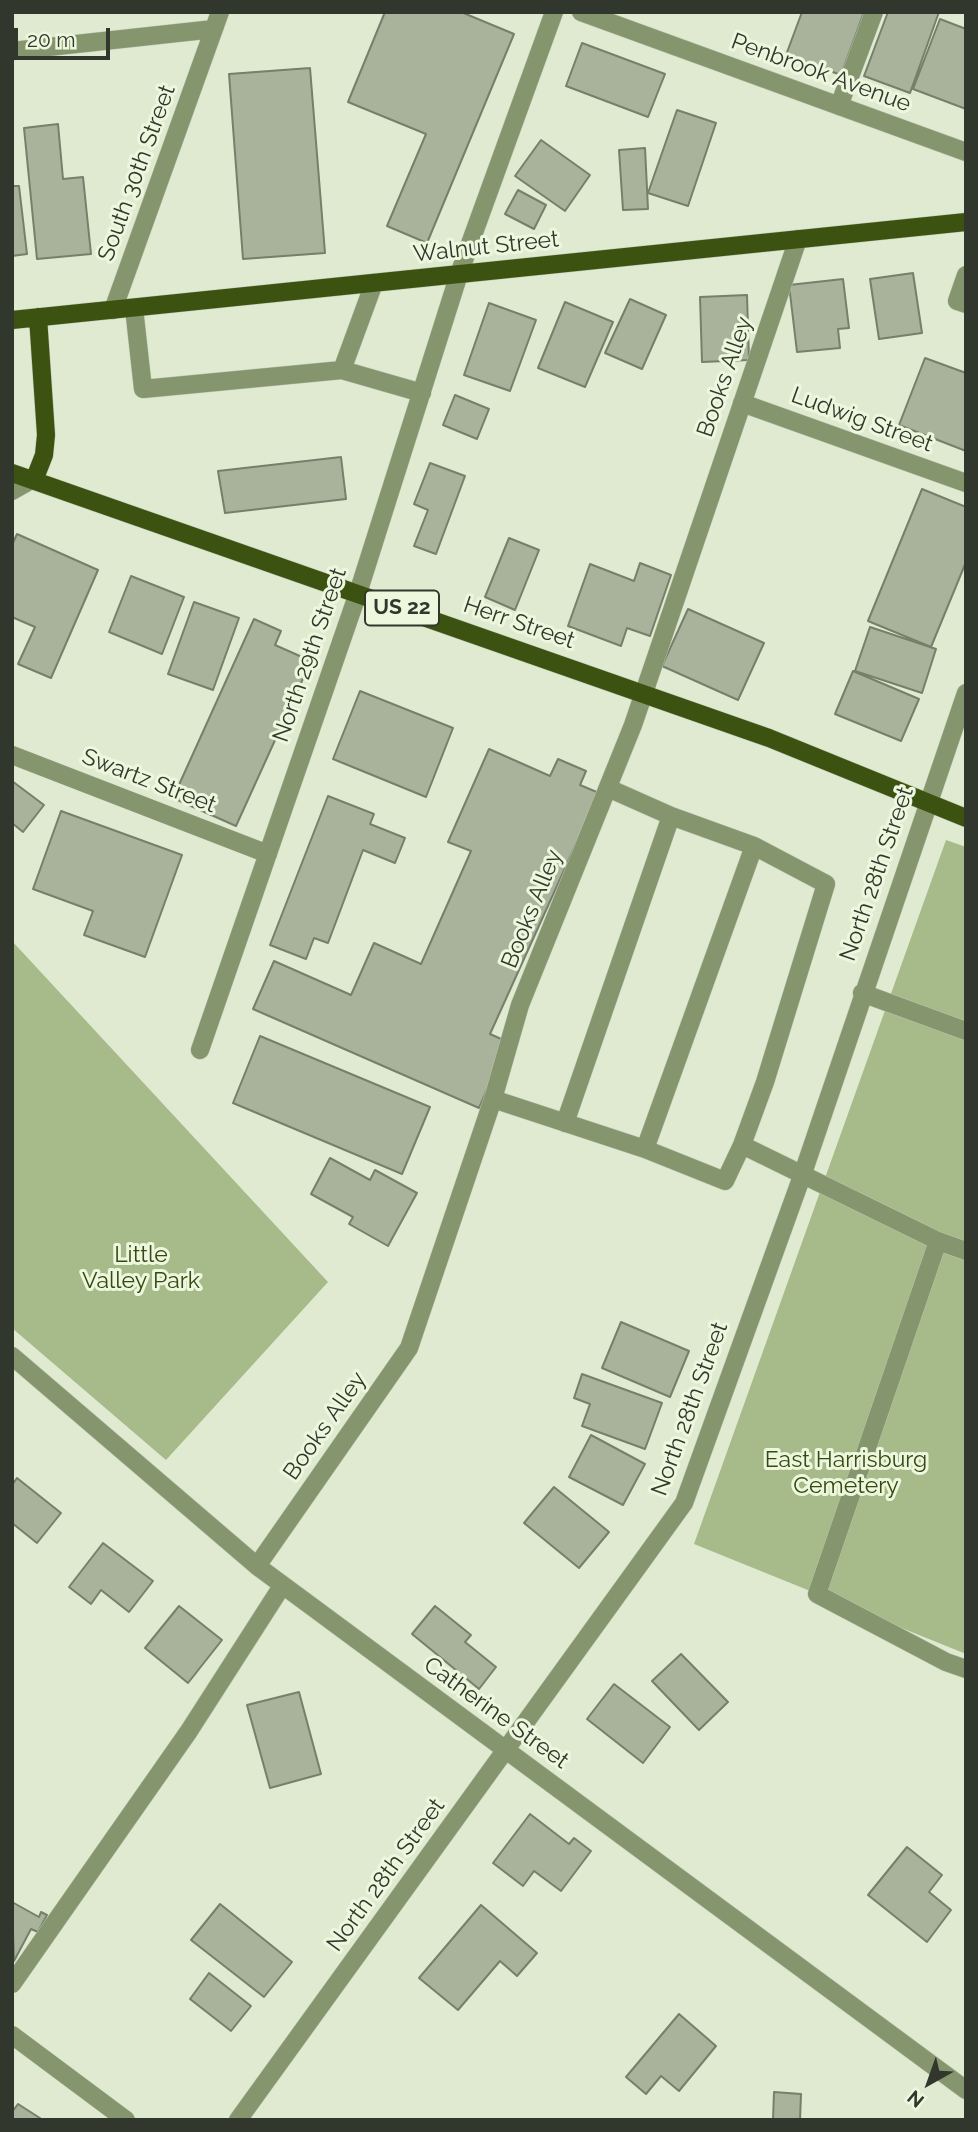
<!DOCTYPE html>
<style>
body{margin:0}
#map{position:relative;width:978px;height:2132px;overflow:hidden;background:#dfead1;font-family:Raleway,sans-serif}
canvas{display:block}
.frame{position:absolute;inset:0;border:14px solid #32372d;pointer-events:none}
.north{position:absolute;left:894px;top:2048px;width:70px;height:70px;-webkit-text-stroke:5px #ecf7de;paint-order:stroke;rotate:220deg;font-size:19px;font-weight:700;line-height:28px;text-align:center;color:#32372d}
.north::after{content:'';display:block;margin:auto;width:24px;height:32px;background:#32372d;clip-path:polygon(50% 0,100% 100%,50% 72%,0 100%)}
.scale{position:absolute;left:14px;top:28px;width:96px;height:32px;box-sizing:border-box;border:4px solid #32372d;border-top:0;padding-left:9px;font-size:21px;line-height:24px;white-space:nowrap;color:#32372d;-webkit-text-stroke:5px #ecf7de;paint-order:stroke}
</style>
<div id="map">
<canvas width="978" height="2132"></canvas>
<div class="frame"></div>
<div class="north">N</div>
<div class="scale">20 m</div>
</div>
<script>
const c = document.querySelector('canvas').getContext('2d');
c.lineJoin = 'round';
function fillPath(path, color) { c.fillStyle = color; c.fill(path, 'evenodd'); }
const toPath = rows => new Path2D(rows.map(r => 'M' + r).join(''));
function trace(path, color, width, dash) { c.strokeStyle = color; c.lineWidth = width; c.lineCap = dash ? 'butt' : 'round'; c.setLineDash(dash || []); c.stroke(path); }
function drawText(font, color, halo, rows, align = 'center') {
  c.font = font + ' Raleway,sans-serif'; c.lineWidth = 6; c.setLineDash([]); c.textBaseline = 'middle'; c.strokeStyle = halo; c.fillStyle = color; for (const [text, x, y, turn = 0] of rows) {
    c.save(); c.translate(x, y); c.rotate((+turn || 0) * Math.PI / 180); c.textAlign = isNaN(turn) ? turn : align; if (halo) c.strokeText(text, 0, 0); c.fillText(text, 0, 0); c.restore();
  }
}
fillPath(toPath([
 [946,840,966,847,966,1654,694,1544],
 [12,941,328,1282,166,1460,12,1328]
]), '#a6bb89');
const building = toPath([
 [385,12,461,12,514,34,427,243,387,226,426,134,348,102,385,12],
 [802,12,864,12,841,75,786,55,802,12],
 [888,12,939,12,910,93,864,76,888,12],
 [940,19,966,29,966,109,913,89,940,19],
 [582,43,665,74,648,117,566,86,582,43],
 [310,68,325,253,243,259,229,74,310,68],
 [677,110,716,123,688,206,648,193,677,110],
 [58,124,63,179,83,177,91,254,37,259,24,128,58,124],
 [541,140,590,175,565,211,515,176,541,140],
 [645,148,648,209,623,210,619,150,645,148],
 [12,186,19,186,27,254,12,256,12,186],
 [518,190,546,205,534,229,505,214,518,190],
 [913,273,922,333,879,339,870,279,913,273],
 [843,279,849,328,838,329,840,348,797,352,789,285,843,279],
 [747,295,749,360,702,362,700,297,747,295],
 [630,299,666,315,642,369,605,353,630,299],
 [565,302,613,322,585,387,538,368,565,302],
 [489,303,536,320,510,391,464,375,489,303],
 [925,358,966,373,966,451,899,425,925,358],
 [455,395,489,409,477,439,443,425,455,395],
 [341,457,346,499,225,513,218,471,341,457],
 [430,463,465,476,436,554,414,546,428,510,414,504,430,463],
 [922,489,966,507,966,562,931,647,868,621,922,489],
 [17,534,98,570,51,678,18,664,35,627,12,617,12,545,17,534],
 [509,538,539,550,515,610,485,597,509,538],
 [640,563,671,575,650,636,627,628,621,646,568,626,590,564,634,581,640,563],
 [131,576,184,597,162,654,109,632,131,576],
 [194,602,239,618,213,690,168,674,194,602],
 [688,609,764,643,738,700,662,666,688,609],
 [254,619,281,631,275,645,311,661,236,826,173,798,254,619],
 [870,627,936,649,922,693,855,671,870,627],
 [853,671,919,699,901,741,835,714,853,671],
 [360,691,453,728,426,797,333,759,360,691],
 [489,749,550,776,558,759,586,771,580,785,599,793,490,1034,508,1042,479,1108,253,1009,274,961,351,995,374,943,421,964,471,851,448,842,489,749],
 [12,781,44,805,23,832,12,823,12,781],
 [328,796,374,814,370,824,405,838,395,863,363,850,328,943,314,938,306,959,270,945,328,796],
 [61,811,182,855,145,957,84,935,93,911,33,889,61,811],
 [260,1036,430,1107,402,1174,233,1103,260,1036],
 [330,1158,370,1180,375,1170,417,1193,388,1246,349,1224,353,1217,311,1194,330,1158],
 [621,1322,689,1351,670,1397,602,1368,621,1322],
 [582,1374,662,1403,645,1449,582,1426,590,1404,574,1398,582,1374],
 [591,1435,645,1464,623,1505,569,1477,591,1435],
 [17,1478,61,1513,37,1543,12,1523,12,1485,17,1478],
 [554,1487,609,1532,579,1568,524,1523,554,1487],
 [103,1543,153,1581,129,1612,101,1590,91,1604,69,1587,103,1543],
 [179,1606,222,1640,188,1683,145,1648,179,1606],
 [435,1606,471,1635,465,1642,496,1667,479,1689,412,1634,435,1606],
 [681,1654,728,1702,699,1730,652,1681,681,1654],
 [614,1684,670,1727,643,1763,587,1719,614,1684],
 [299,1692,321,1774,270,1788,247,1705,299,1692],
 [530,1814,569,1844,574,1838,591,1851,561,1891,534,1871,523,1886,493,1863,530,1814],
 [907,1847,942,1875,929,1892,951,1910,927,1942,868,1895,907,1847],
 [12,1902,39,1917,41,1912,47,1915,38,1932,31,1929,14,1961,12,1902],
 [220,1904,292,1962,264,1997,191,1940,220,1904],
 [481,1905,537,1953,517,1976,500,1961,458,2010,419,1978,481,1905],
 [209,1973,251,2006,231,2031,190,1999,209,1973],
 [679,2014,716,2046,679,2091,661,2076,646,2094,626,2077,679,2014],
 [774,2092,801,2094,800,2120,773,2120,774,2092],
 [18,2104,43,2120,12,2120,12,2112,18,2104]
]);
fillPath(building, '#a9b39b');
trace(building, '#767f69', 2);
const minor = toPath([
 [581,12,966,152],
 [12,51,214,29],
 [839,106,874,12],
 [966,275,957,301,966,304],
 [134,308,143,389,342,370,422,393],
 [113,310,220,12],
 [342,370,374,283],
 [742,403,966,483],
 [12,491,35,478],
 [12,755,268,854],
 [608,788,671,816,754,846,826,884,765,1082,742,1145],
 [862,993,966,1031],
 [200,1050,358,593,459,274,554,12],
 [493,1099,645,1149,725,1181,742,1145,938,1241,966,1251],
 [565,1123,671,816],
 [645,1149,754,846],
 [938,1241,817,1594,946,1662,966,1669],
 [12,1356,257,1566,966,2090],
 [257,1566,409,1348,493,1099,520,1005,633,725,798,239],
 [12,1984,189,1731,282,1586],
 [12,2035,126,2120],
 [238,2120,684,1503,802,1176,966,693]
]);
const major = toPath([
 [12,320,966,222],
 [12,473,769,738,966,818],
 [35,478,44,455,46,435,38,317]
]);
trace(minor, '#bcc6b0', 19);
trace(major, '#bcc6b0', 19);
trace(minor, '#85966e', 18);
trace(major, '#3c5211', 18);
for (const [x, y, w] of [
 [402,608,74]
]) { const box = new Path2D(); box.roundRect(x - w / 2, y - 17.5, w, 35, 5); c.fillStyle = '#ecf7de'; c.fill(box); trace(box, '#32372d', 2); }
drawText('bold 21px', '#32372d', null, [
 ["US 22",402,608]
]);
drawText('23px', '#32372d', '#ecf7de', [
 ["Penbrook Avenue",821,73,20],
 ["South 30th Street",137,173,-70],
 ["Walnut Street",486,247,-6],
 ["Books Alley",725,377,-71],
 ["Ludwig Street",862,420,20],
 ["Herr Street",519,623,19],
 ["North 29th Street",310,655,-71],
 ["Swartz Street",149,781,21],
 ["North 28th Street",877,874,-71],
 ["Books Alley",532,909,-68],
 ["North 28th Street",690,1409,-70],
 ["Books Alley",325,1426,-55],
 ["Catherine Street",496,1713,36],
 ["North 28th Street",386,1875,-54]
]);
drawText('23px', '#364910', '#ecf7de', [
 ["Little",141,1255],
 ["Valley Park",141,1281],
 ["East Harrisburg",846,1460],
 ["Cemetery",846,1486]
]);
</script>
